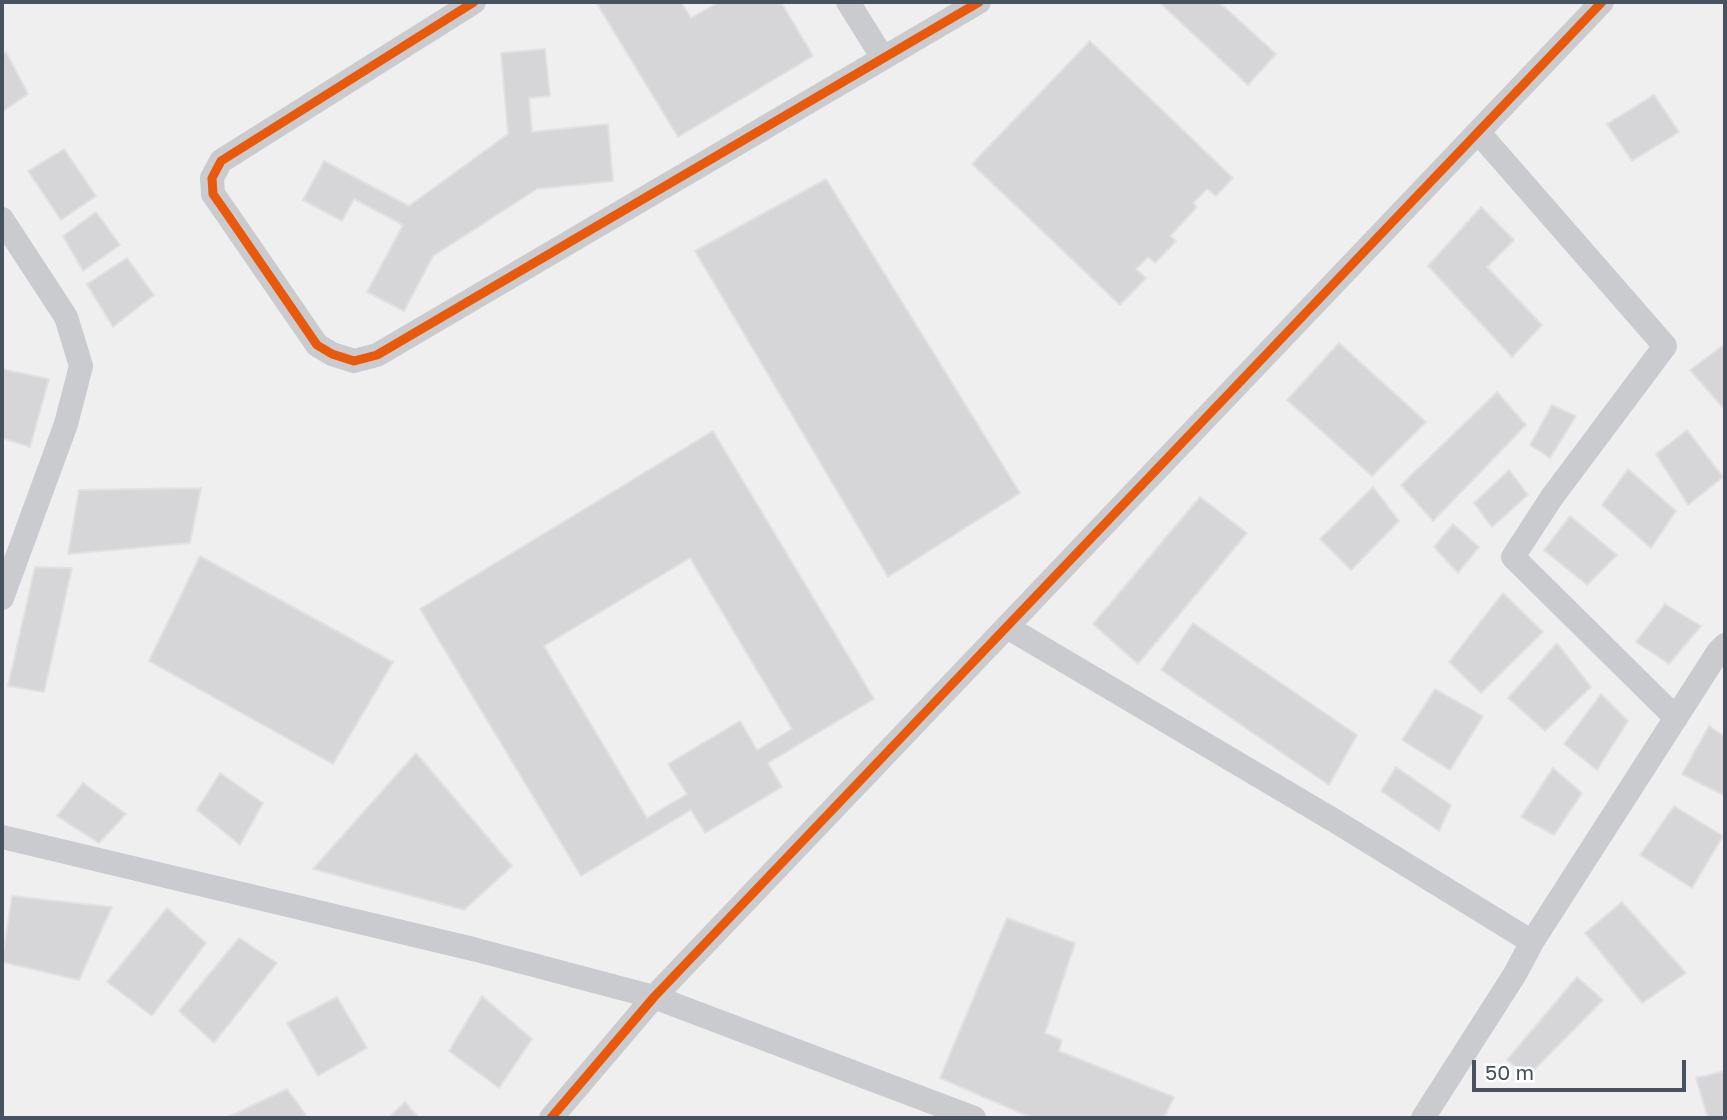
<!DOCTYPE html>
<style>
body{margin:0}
#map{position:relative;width:1727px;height:1120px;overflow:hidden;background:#f0efef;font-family:"Golos Text",sans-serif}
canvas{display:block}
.frame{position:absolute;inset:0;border:4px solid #46525d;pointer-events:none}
.scale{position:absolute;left:1472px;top:1060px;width:214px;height:32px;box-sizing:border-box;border:4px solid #46525d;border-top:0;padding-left:9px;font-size:21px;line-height:24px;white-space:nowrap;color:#46525d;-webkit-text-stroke:5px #fff;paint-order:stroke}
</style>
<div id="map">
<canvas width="1727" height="1120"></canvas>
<div class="frame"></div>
<div class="scale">50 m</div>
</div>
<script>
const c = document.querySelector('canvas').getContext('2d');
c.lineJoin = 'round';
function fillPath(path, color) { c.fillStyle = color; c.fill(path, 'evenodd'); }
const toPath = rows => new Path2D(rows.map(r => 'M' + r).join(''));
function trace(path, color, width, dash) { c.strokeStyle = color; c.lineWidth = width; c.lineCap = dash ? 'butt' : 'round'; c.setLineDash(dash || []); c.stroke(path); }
const building = toPath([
 [596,2,681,2,691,18,719,2,781,2,813,56,678,137,596,2],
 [1159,2,1219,2,1276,54,1248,85,1159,2],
 [1090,41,1233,178,1216,196,1207,189,1193,203,1197,207,1170,236,1176,241,1155,263,1148,257,1136,269,1146,278,1120,305,972,164,1090,41],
 [545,49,550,96,529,98,532,132,608,124,613,181,537,189,433,256,404,311,367,292,403,225,354,199,342,221,303,200,324,161,409,206,508,134,501,53,545,49],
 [6,52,28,94,2,112,2,56,6,52],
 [1654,95,1679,132,1632,161,1607,124,1654,95],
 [64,149,96,196,61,220,28,171,64,149],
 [826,179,1020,493,888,577,695,251,826,179],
 [1481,207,1514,240,1487,267,1542,325,1512,357,1428,266,1481,207],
 [96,212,120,245,83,271,63,236,96,212],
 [127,258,154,295,113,327,87,284,127,258],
 [1339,343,1426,422,1372,476,1287,400,1339,343],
 [1725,344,1725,410,1690,370,1725,344],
 [2,369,49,379,30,447,2,438,2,369],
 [1497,392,1526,425,1433,521,1401,485,1497,392],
 [1552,405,1576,416,1550,458,1530,445,1552,405],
 [1687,430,1723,477,1688,505,1656,454,1687,430],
 [713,431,874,699,768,763,782,787,705,833,691,810,581,876,420,609,713,431],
 [690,558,792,729,757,750,740,721,668,764,687,794,647,818,544,646,690,558],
 [1628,469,1676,511,1651,548,1602,505,1628,469],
 [1509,470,1528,495,1492,527,1474,503,1509,470],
 [1373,487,1399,521,1351,570,1320,539,1373,487],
 [201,488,190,543,68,554,79,490,201,488],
 [1200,497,1247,533,1138,664,1093,624,1200,497],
 [1570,516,1617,555,1587,585,1544,550,1570,516],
 [1453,524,1479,547,1458,573,1434,547,1453,524],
 [200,556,393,662,333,764,149,661,200,556],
 [35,567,72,568,44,692,8,686,35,567],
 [1503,593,1543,632,1481,693,1449,662,1503,593],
 [1665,604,1701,626,1669,664,1636,642,1665,604],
 [1193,623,1357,735,1329,785,1161,670,1193,623],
 [1557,643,1591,687,1545,731,1508,698,1557,643],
 [1435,689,1483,716,1450,770,1402,740,1435,689],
 [1601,694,1628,721,1597,770,1564,744,1601,694],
 [1709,726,1725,737,1725,796,1682,774,1709,726],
 [416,753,512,866,464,910,313,869,416,753],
 [1396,767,1451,805,1439,831,1381,791,1396,767],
 [1553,768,1582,793,1554,835,1521,817,1553,768],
 [220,773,263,803,240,845,197,810,220,773],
 [83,783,126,814,99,843,57,816,83,783],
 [1674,806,1723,836,1692,888,1640,855,1674,806],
 [12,896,112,907,79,980,2,962,12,896],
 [1622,902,1686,973,1642,1003,1585,933,1622,902],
 [167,908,206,943,152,1016,107,982,167,908],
 [1007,918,1075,943,1045,1033,1062,1040,1059,1051,1174,1097,1164,1118,1032,1118,940,1078,1007,918],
 [239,938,277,963,214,1043,179,1011,239,938],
 [1577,977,1603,1000,1528,1076,1507,1060,1577,977],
 [482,996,532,1039,499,1088,449,1051,482,996],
 [337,997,367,1048,318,1076,287,1023,337,997],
 [1725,1071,1725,1118,1708,1118,1696,1078,1725,1071],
 [287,1089,308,1118,226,1118,287,1089],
 [405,1102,419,1118,388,1118,405,1102]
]);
fillPath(building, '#d6d6d8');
trace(building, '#e1e1e2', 2);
trace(toPath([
 [474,2,221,161,212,178,213,194,227,214,317,345,332,354,354,361,377,355,979,2],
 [848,2,883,58],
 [1479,133,1665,346,1552,497,1513,557,1676,718],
 [2,219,66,317,81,366,66,424,2,598],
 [1007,627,1335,821,1532,942],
 [2,837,473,949,654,997,974,1118],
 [551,1118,654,997,1602,2],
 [1423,1118,1515,974,1532,942,1718,652,1725,645]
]), '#c9cbce', 24);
trace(toPath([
 [474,2,221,161,212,178,213,194,227,214,317,345,332,354,354,361,377,355,979,2],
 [551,1118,654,997,1602,2]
]), '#e8590c', 9);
</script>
